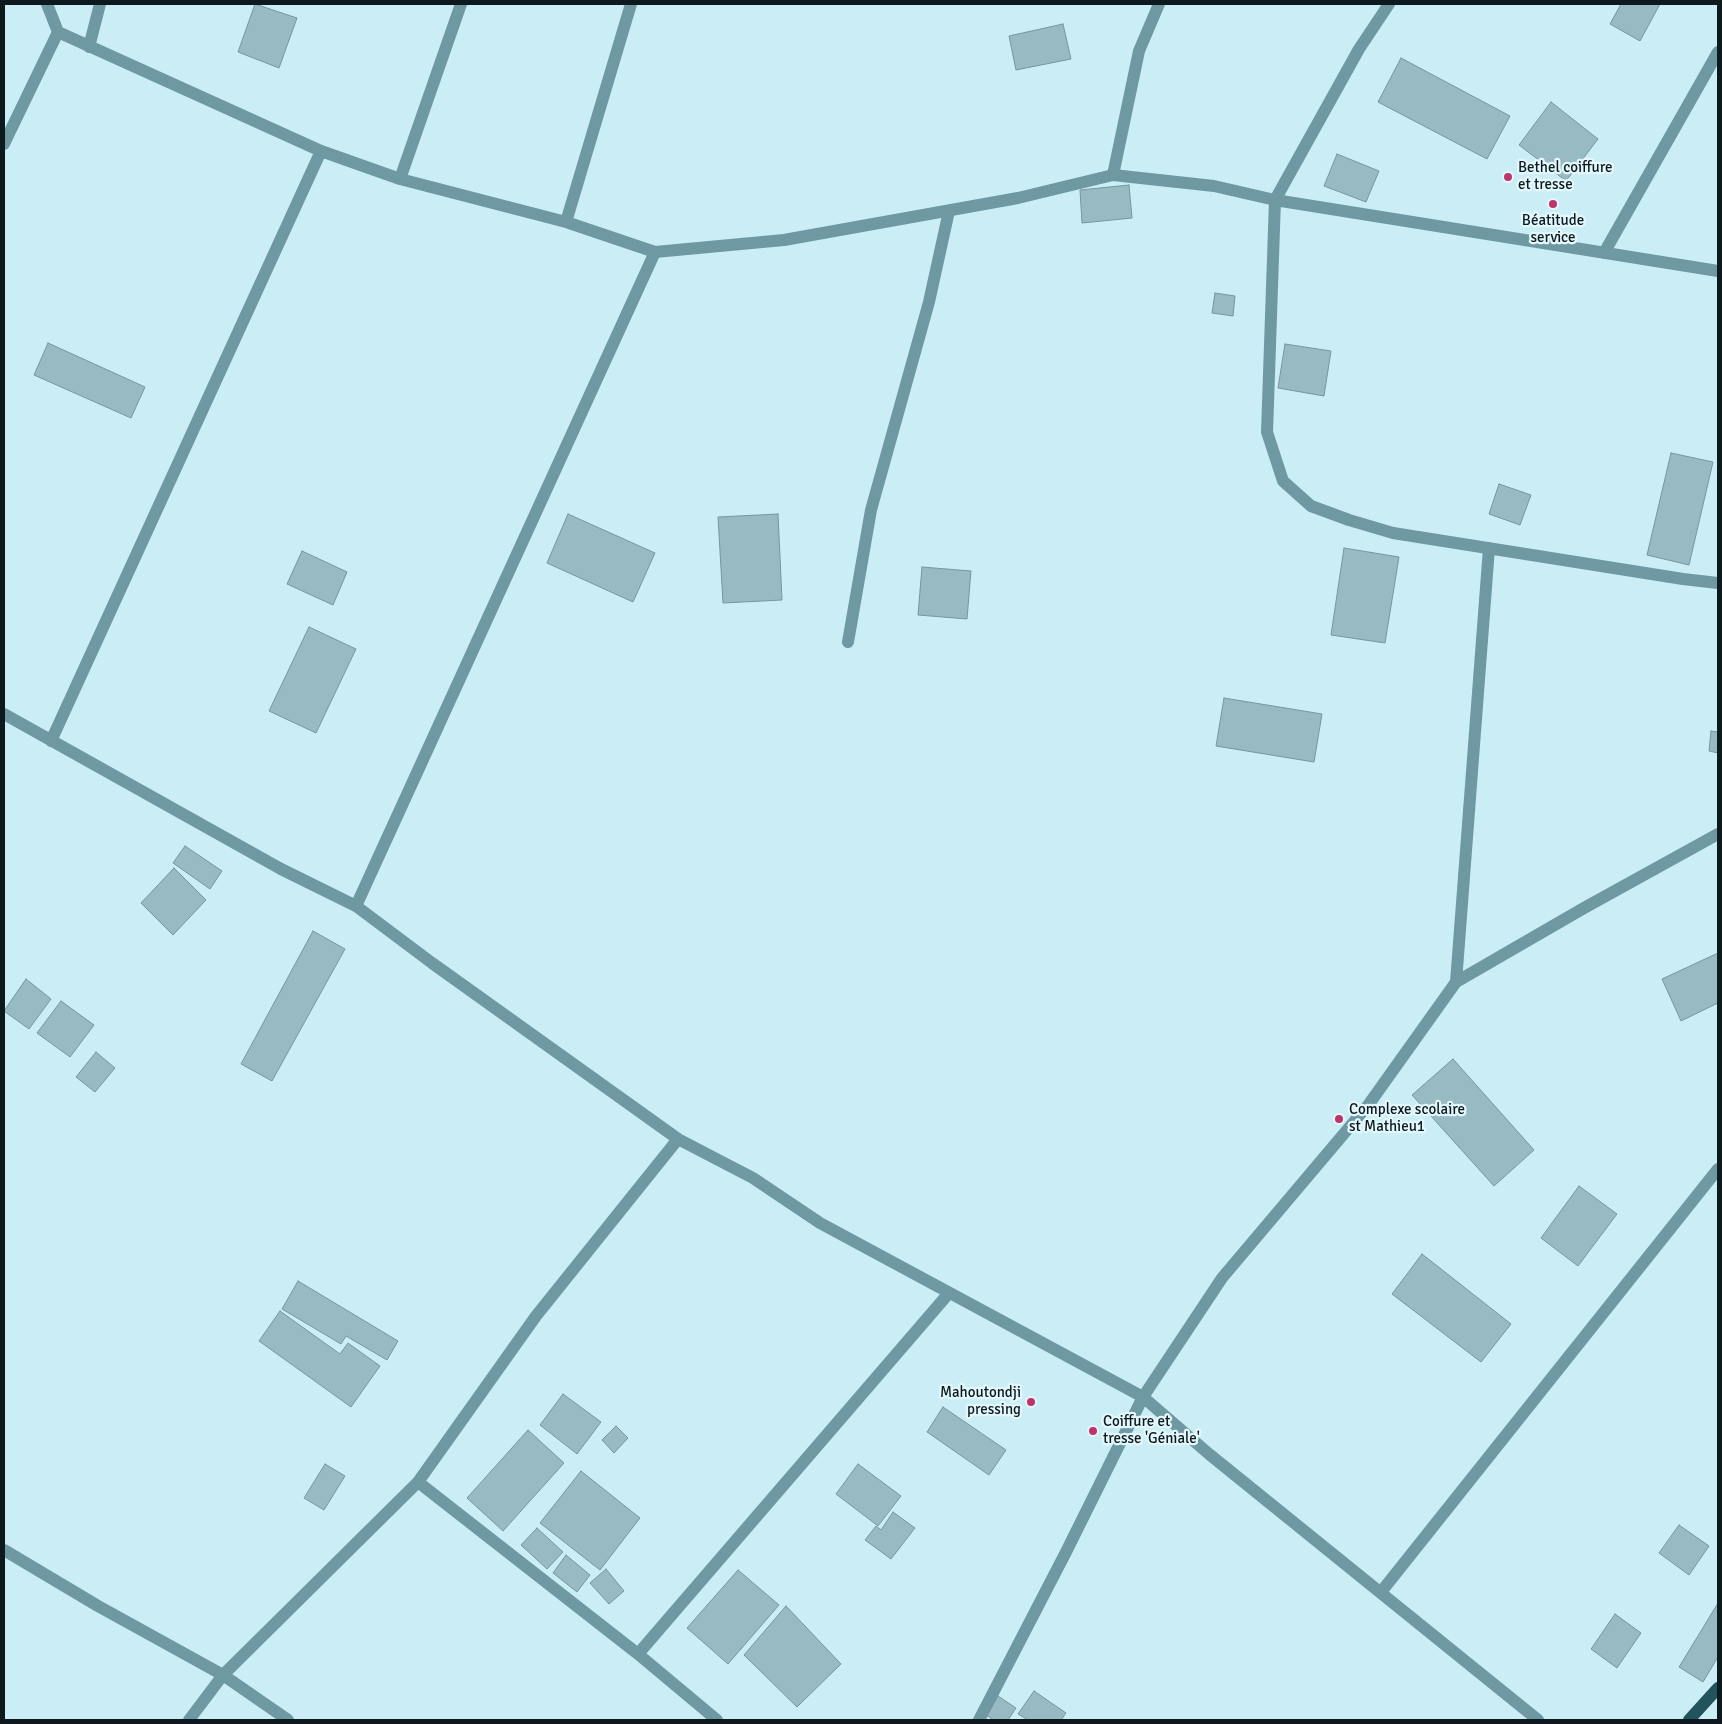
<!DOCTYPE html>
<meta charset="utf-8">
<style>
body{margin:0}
#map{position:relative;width:1722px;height:1724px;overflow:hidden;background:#cbeef6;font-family:Signika,sans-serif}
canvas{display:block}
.frame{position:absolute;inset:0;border:5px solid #0d191c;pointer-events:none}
</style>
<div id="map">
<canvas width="1722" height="1724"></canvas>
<div class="frame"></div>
</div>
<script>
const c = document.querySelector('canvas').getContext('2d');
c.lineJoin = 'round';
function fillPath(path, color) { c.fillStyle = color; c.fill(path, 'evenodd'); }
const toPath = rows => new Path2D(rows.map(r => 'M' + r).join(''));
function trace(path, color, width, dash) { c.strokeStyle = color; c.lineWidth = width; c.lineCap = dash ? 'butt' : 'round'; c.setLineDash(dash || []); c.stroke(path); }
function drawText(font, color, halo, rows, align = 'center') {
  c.font = font + ' Signika,sans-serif'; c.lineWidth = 4.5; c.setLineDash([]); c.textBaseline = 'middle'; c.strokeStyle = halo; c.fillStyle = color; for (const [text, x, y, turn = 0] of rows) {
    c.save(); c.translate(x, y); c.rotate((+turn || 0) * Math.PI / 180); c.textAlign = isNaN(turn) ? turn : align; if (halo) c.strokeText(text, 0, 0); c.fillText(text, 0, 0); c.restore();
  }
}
const building = toPath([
 [255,4,297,18,279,68,238,52,255,4],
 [1621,4,1660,4,1640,41,1610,24,1621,4],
 [1063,24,1071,59,1016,70,1009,36,1063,24],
 [1401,58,1510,116,1487,159,1378,102,1401,58],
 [1551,102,1598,139,1566,181,1519,145,1551,102],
 [1337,154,1379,171,1366,202,1324,186,1337,154],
 [1129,185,1132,218,1082,223,1080,190,1129,185],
 [1215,293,1235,296,1233,316,1212,313,1215,293],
 [48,343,145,387,131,418,34,375,48,343],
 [1285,344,1331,351,1324,396,1278,388,1285,344],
 [1671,453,1713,462,1689,565,1647,555,1671,453],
 [1499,484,1531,495,1520,525,1489,514,1499,484],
 [568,514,655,553,633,602,547,563,568,514],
 [778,514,782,600,723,603,718,517,778,514],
 [1344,548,1399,557,1385,643,1331,635,1344,548],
 [302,551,347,572,333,605,287,584,302,551],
 [922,567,971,571,967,619,918,615,922,567],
 [309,627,356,649,316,733,269,711,309,627],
 [1224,698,1322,714,1314,762,1216,746,1224,698],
 [1711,731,1718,732,1718,753,1709,751,1711,731],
 [185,846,222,871,210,889,173,863,185,846],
 [174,868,206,900,173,935,141,903,174,868],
 [313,931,345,949,272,1081,241,1064,313,931],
 [1718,953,1718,1003,1681,1021,1662,979,1718,953],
 [26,979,51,999,29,1029,4,1011,26,979],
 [61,1001,94,1025,70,1057,37,1033,61,1001],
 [96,1052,115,1068,95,1092,76,1077,96,1052],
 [1453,1059,1534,1150,1494,1186,1412,1095,1453,1059],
 [1579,1186,1617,1214,1578,1266,1541,1238,1579,1186],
 [1422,1254,1511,1324,1481,1362,1392,1294,1422,1254],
 [298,1281,398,1341,387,1360,346,1336,341,1344,282,1309,298,1281],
 [280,1311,340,1354,348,1343,380,1366,351,1407,259,1341,280,1311],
 [563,1394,601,1422,577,1454,540,1425,563,1394],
 [943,1407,1006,1450,989,1475,927,1432,943,1407],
 [616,1426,628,1438,614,1453,602,1440,616,1426],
 [528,1430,564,1463,503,1531,467,1498,528,1430],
 [325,1464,345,1476,324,1510,304,1498,325,1464],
 [858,1464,901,1496,878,1526,836,1494,858,1464],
 [581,1471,640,1518,600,1570,540,1523,581,1471],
 [893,1512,915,1528,891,1559,865,1540,876,1526,881,1530,893,1512],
 [1679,1525,1709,1546,1689,1575,1659,1553,1679,1525],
 [537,1528,563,1552,547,1569,521,1545,537,1528],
 [566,1555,590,1575,577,1592,553,1573,566,1555],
 [606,1569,624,1591,609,1604,590,1583,606,1569],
 [738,1570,779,1605,728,1664,687,1628,738,1570],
 [1718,1603,1718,1657,1703,1682,1679,1667,1718,1603],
 [786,1606,841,1664,797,1707,744,1655,786,1606],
 [1615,1614,1641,1633,1617,1668,1591,1649,1615,1614],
 [1034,1691,1066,1713,1061,1720,1028,1720,1018,1714,1034,1691],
 [998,1696,1016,1708,1008,1720,994,1720,986,1715,998,1696]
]);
fillPath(building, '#98bac2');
trace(building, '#76969e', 1);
trace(toPath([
 [47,4,58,32,321,151,400,179,566,222,655,252,784,240,1018,198,1113,175,1214,186,1275,200,1718,271],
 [1389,4,1359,49,1275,200,1267,432,1283,481,1311,506,1349,520,1393,533,1683,579,1718,583],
 [89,47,100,4],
 [4,144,58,32],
 [1113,175,1139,51,1159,4],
 [400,179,461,4],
 [566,222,631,4],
 [1604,253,1718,52],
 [848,642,871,510,929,302,949,211],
 [4,714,281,869,356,906,432,963,678,1139,753,1178,820,1223,1143,1397,1209,1454,1538,1720],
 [51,741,321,151],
 [356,906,655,252],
 [1456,982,1489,548],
 [418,1482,638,1654,717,1720],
 [4,1550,98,1606,223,1675,288,1720],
 [1381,1592,1718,1169],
 [638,1654,949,1293],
 [189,1720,223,1675,418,1482,536,1316,678,1139],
 [979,1720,1066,1552,1143,1397,1222,1278,1369,1104,1456,982,1584,908,1718,834]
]), '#6e99a3', 12);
trace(toPath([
 [1689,1720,1718,1688]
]), '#22545e', 12);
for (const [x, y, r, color] of [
 [1508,177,5,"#c03367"],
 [1553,204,5,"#c03367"],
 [1339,1119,5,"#c03367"],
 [1031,1402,5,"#c03367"],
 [1093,1431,5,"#c03367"]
]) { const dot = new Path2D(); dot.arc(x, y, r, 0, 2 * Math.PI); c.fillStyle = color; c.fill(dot); trace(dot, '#e3f8fd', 2); }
drawText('15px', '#0d191c', '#e3f8fd', [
 ["Bethel coiffure",1518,168],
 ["et tresse",1518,185],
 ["Béatitude",1553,221,"center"],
 ["service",1553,238,"center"],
 ["Complexe scolaire",1349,1110],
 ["st Mathieu1",1349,1127],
 ["Mahoutondji",1021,1393,"right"],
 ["pressing",1021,1410,"right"],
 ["Coiffure et",1103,1422],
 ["tresse 'Géniale'",1103,1439]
], 'left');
</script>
